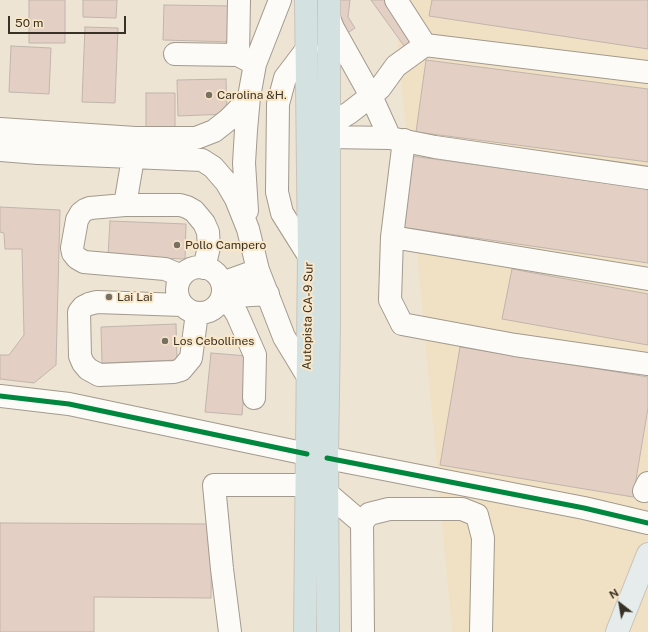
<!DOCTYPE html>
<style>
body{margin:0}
#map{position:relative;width:648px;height:632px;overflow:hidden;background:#eee4d3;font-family:"Public Sans",sans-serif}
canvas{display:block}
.north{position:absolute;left:600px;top:584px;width:40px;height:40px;-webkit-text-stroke:3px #f9e7c8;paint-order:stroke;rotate:329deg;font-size:11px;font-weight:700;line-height:16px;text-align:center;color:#383125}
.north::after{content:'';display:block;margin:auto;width:14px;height:18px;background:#383125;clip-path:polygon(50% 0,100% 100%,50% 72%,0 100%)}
.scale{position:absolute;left:8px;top:16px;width:118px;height:18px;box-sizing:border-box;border:2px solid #383125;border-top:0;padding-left:5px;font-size:12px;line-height:14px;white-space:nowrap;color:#383125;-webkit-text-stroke:3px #f9e7c8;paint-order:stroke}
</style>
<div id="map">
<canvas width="648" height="632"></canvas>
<div class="north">N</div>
<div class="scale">50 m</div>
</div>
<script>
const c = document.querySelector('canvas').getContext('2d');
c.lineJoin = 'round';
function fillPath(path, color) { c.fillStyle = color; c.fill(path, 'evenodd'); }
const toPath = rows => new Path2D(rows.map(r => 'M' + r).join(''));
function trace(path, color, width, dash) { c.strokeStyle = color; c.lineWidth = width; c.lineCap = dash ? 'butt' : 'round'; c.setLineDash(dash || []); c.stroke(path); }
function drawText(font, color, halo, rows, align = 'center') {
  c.font = font + ' "Public Sans",sans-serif'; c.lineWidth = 4; c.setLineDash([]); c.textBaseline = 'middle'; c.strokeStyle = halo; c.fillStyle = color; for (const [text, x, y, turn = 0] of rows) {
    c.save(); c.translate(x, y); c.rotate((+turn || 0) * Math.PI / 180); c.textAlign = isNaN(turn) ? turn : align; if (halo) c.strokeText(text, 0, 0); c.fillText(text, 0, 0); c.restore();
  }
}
fillPath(toPath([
 [394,0,648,0,648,632,452,632]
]), '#f1e1c4');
const building = toPath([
 [29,0,65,0,65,43,29,43,29,0],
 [83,0,117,0,116,18,83,17,83,0],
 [339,0,350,0,348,17,355,28,346,34,337,20,339,0],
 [371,0,387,0,417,42,407,50,371,0],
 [432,0,648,0,648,49,429,16,432,0],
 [164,5,235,6,234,42,163,40,164,5],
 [85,27,118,28,115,103,82,102,85,27],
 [11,46,51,48,49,94,9,92,11,46],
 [426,60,648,89,648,162,416,132,426,60],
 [226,79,227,114,178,116,177,80,226,79],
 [146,93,175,93,175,128,146,128,146,93],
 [412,156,648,189,648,263,401,227,412,156],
 [0,207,60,210,56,365,34,383,0,379,0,355,9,355,24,335,22,249,5,249,4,233,0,232,0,207],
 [110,221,186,224,185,259,108,256,110,221],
 [512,269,648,294,648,345,502,319,512,269],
 [176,324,177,360,102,363,101,327,176,324],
 [460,347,648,377,648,408,633,497,440,465,460,347],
 [211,353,247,356,242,415,205,412,211,353],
 [0,523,212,524,211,598,94,597,94,632,0,632,0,523]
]);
fillPath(building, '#e4cfc5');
trace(building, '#c0b5ac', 1);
const minor = toPath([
 [396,0,425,45],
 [329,18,333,28,371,96,390,138],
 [307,49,285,78,278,104,277,192,282,213,309,256],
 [175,54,238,55,255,64],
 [238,55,239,0],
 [329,125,349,113,371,96,380,88,396,66,425,45,648,72],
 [0,129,135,138,196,138,214,131,228,120,239,109,249,97],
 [329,137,390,138,435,147,648,178],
 [404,140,392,237,390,300,402,324,515,345,648,364],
 [134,143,133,158,125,205,180,205,187,207,194,211,204,223,208,232,209,247,204,268],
 [0,150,38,153,202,160,213,167,226,182,236,199,248,229,258,270,284,337,307,375],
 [125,205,90,208,85,210,81,213,77,220,72,248,73,253,77,258,84,262,165,269,182,276],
 [247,211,244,163,246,130,249,97,255,64,280,0],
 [392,237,648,279],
 '177 290a23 23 0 1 1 46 0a23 23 0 1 1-46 0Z',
 [222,283,258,270],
 [223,294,236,296,268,294],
 [222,298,230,303,237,314,255,355,254,398],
 [182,305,97,302,89,304,83,307,79,312,80,356,83,363,88,369,99,375,174,372,181,370,191,358,197,313],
 [0,396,69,404,307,454],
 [327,458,584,508,648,523],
 [644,491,648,483],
 [327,493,362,523,363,632],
 [362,523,369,514,389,509,462,509,477,515,483,538,481,632],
 [230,632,222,569,214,485,306,485]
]);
const major = toPath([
 [617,632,648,554]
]);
const highway = toPath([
 [305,632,309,256,306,0],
 [328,632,327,458,329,327,329,0]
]);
trace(minor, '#a29a8d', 24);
trace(major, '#c9c4bb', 24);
trace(highway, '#c9c4bb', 24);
trace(minor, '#fcfbf8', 22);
trace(major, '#e5eceb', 22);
trace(highway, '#d4e1e1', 22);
trace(toPath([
 [0,396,69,404,307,454],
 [327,458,584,508,648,523]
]), '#00873e', 5);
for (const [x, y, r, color] of [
 [209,95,4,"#787062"],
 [177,245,4,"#787062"],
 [109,297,4,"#787062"],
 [165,341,4,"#787062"]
]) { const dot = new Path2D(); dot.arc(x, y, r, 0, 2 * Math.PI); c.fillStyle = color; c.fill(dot); trace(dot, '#f9e7c8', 1.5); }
drawText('12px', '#383125', '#f9e7c8', [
 ["Carolina &H.",217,95],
 ["Pollo Campero",185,245],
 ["Lai Lai",117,297],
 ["Los Cebollines",173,341]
], 'left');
drawText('12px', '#383125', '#f9e7c8', [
 ["Autopista CA-9 Sur",308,316,-89]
]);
</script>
